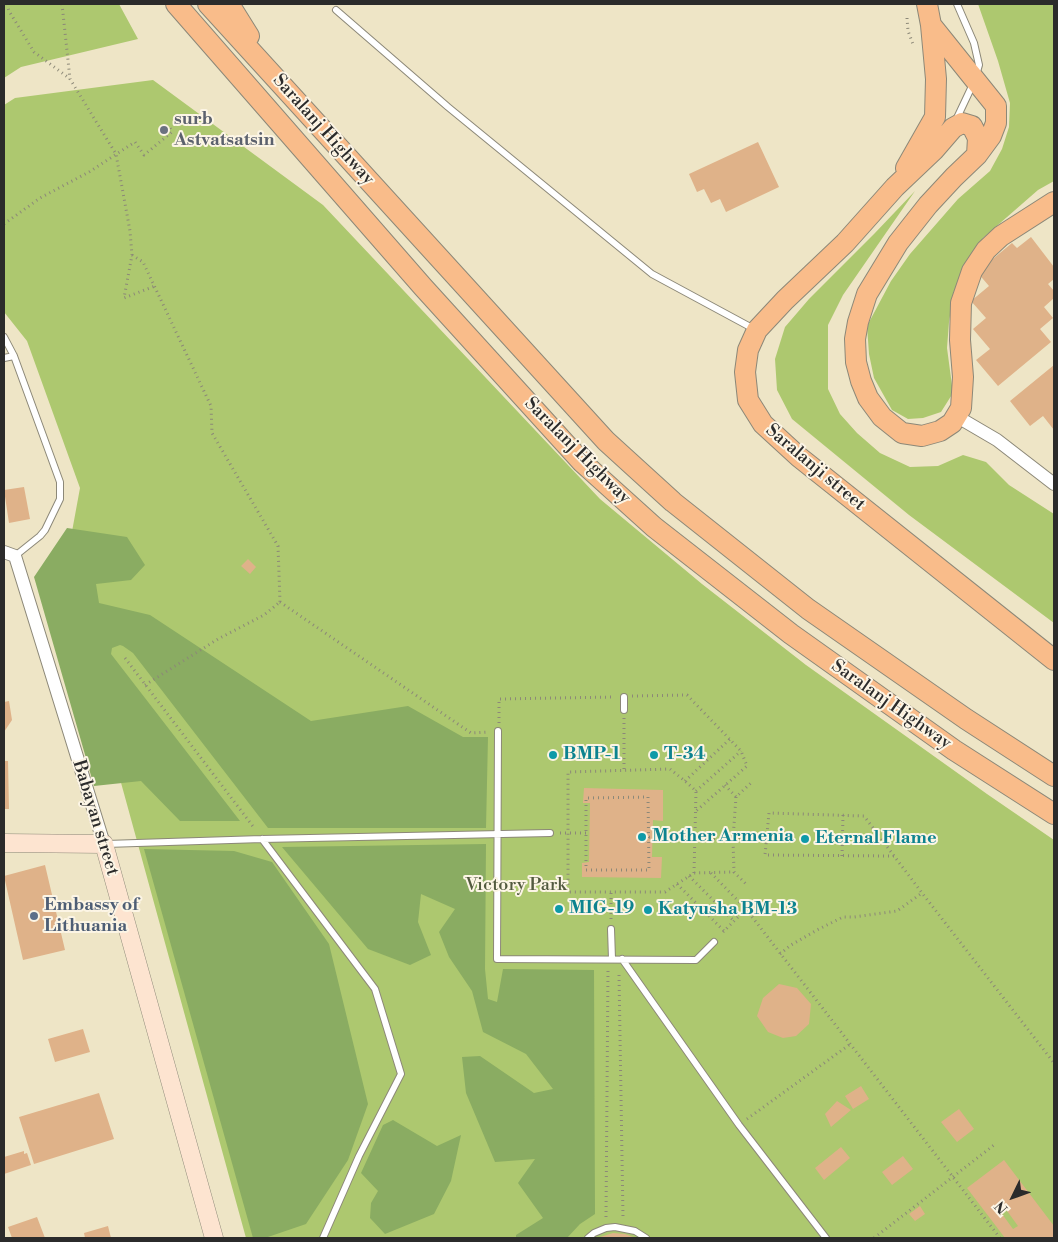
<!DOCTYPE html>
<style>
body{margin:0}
#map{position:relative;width:1058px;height:1242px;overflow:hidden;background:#eee5c6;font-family:"Libre Bodoni",serif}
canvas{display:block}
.frame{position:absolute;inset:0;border:5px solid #2b2b2b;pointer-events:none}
.north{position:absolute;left:988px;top:1172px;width:50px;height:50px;-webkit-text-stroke:4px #fcf5e5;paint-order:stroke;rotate:228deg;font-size:14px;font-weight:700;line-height:20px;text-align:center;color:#2b2b2b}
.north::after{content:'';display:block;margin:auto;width:18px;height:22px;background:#2b2b2b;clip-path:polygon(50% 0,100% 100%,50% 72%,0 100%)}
</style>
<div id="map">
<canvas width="1058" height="1242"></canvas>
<div class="frame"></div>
<div class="north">N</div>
</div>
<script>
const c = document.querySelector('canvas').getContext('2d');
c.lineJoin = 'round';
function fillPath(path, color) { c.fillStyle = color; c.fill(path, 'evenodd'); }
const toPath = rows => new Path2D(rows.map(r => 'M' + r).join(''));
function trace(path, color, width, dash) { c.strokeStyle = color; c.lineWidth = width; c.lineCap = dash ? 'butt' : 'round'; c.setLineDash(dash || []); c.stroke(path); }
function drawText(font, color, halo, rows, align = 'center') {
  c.font = font + ' "Libre Bodoni",serif'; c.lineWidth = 4; c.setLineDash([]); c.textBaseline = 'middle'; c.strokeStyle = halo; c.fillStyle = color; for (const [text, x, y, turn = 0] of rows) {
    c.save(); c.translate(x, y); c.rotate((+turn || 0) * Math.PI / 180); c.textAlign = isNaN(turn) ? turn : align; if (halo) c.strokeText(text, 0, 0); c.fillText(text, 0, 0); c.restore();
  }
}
fillPath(toPath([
 [4,4,119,4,138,39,21,67,4,78],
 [978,4,1054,4,1054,181,1038,190,983,238,966,263,954,291,949,322,947,348,953,393,941,412,923,418,908,419,892,410,874,378,869,354,867,326,891,281,910,254,958,199,990,171,1002,149,1009,127,1010,103,998,61],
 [153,80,323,205,600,499,702,584,806,665,987,794,1054,840,1054,1238,246,1238,64,575,80,488,27,341,4,312,4,105,15,98],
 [915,191,843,295,828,325,828,389,840,414,857,433,880,453,910,467,938,466,963,455,986,462,1009,485,1054,514,1054,623,909,515,792,419,777,390,775,359,785,327,809,299,874,234]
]), '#adc86f');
fillPath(toPath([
 [67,528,127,537,145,565,131,580,96,584,99,603,150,615,311,721,408,706,463,737,488,737,486,828,268,828,133,653,123,646,120,645,112,648,111,654,240,821,180,821,141,781,94,786,34,577],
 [486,844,485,969,488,999,497,1002,503,969,594,970,595,1214,580,1224,567,1238,516,1238,516,1235,543,1218,518,1183,535,1159,495,1162,466,1093,462,1057,480,1056,534,1093,553,1089,526,1054,483,1032,472,991,449,957,439,932,455,909,421,894,418,922,431,955,410,965,368,949,282,847],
 [144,849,234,851,272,862,329,944,368,1104,348,1160,306,1224,265,1238,253,1238],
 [393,1120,437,1146,461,1135,451,1181,434,1214,385,1234,370,1218,371,1203,378,1191,361,1173,383,1125]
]), '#8aac62');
fillPath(toPath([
 [166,125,169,131,162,135,158,129],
 [758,142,779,187,726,212,720,199,711,203,704,189,697,192,689,174],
 [1031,237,1054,267,1054,279,1048,284,1054,291,1054,298,1044,307,1053,318,1040,329,1051,342,998,386,976,360,990,349,973,329,986,318,971,301,989,286,977,272,1012,243,1017,248],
 [1054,365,1054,430,1043,416,1030,426,1010,401],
 [24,487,30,519,9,523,4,490],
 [248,559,256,567,250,574,241,566],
 [9,701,12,720,4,732,4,702],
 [4,761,8,761,9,809,4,809],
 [584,788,663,790,663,821,653,820,652,857,662,857,661,878,582,877,582,863,589,862,590,803,583,803],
 [45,865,65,950,23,960,4,876],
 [779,984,797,988,811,1004,809,1024,796,1036,783,1038,768,1032,757,1016,763,998],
 [83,1029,90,1052,55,1062,48,1039],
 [861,1086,869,1099,853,1109,845,1096],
 [99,1093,114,1139,34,1164,19,1117],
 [837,1101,851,1110,831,1127,825,1114],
 [959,1109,974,1129,957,1142,941,1122],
 [841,1147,850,1158,824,1180,815,1168],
 [24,1151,24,1154,27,1153,31,1165,4,1174,4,1157],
 [903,1156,913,1169,892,1185,882,1172],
 [1004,1160,1054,1226,1054,1238,1005,1238,967,1188],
 [1002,1204,1018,1226,1013,1229,997,1207],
 [920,1206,925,1214,915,1221,909,1214],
 [37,1217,45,1238,12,1238,8,1227],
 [108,1226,111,1238,85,1238,84,1233],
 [613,1233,625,1234,636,1238,597,1238]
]), '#dfb289');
const lane = toPath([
 [957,4,974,43,979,65,976,75],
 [336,10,448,107,652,274,754,329],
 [956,120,973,84],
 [4,337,14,356,60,482,60,499,45,530,40,536,15,556],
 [4,358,14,356],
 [624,697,624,710],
 [498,731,497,959,696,960,714,942],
 [262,839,375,989,401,1074,359,1156,323,1238],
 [106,844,262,839,550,833],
 [611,929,612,959],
 [622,959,739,1125,826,1238],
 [588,1238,594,1233,606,1228,615,1227,635,1231,646,1238]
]);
const street = toPath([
 [956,416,997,440,1054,484],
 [4,552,15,556,104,844]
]);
const secondary = toPath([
 [4,843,104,844,214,1238]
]);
const primary = toPath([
 [176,4,423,287,582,462,654,527,791,634,954,750,1054,814],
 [208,4,606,441,673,502,808,609,966,719,1054,776],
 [229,4,249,36],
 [931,25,996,106,996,123,991,136,977,155,954,177,928,205,898,243,867,294,858,322,855,339,856,362,861,381,868,398,882,417,902,433,922,436,940,431,952,423,961,408,963,377,960,340,961,303,972,271,986,250,1001,236,1054,202],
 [977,155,978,138,972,126,962,123,953,128,934,150,895,187,845,243,785,300,757,330,748,350,745,372,748,400,763,424,799,457,1054,660],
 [906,168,935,117,936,79,931,25,927,4]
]);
trace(lane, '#8c8878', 8);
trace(street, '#8c8878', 14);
trace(secondary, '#8c8878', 19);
trace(primary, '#8c8878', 22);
trace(toPath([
 [7,4,9,11,34,52,69,78],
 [62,4,70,79,116,154,130,231,132,255,124,298,155,286],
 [907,18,908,31,913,44],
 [4,224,40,198,89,172,135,142,144,155,172,132,170,128,167,128],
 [132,255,143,262,211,406,212,433,278,546,280,602],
 [280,602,471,733,488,732],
 [125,658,255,829],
 [145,685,218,639,264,615,280,602],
 [632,696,687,695,741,751,747,766,696,811],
 [624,718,624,770],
 [499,723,499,699,614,697],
 [685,781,730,739],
 [725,785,736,797,753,781],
 [696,791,741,751],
 [648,797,649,870,586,870,586,798,648,797],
 [736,797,733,839,734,872,747,885],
 [560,833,586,833],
 [644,837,767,840],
 [842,856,843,815],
 [894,856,765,855,769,813,864,816,922,893,1054,1063],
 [694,873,696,791,685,781,670,769,568,772,568,892,665,892,694,873,734,872],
 [711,873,746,909,1000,1238],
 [689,876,734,921],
 [677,884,724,931],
 [611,919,611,892],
 [723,932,746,909],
 [780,954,791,945,817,930,843,917,854,917,897,911,922,893],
 [619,975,623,1218],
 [747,1119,849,1045],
 [606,1217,608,969],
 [874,1238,994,1145]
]), '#8c8878', 3, [1, 4]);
trace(lane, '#fff', 6);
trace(street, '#fff', 12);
trace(secondary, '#fde4d0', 18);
trace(primary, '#f9bc8a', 20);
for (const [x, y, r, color] of [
 [164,130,5,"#6b7280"],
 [553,755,5,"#0f9aa8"],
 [654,755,5,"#0f9aa8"],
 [642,837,5,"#0f9aa8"],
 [805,839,5,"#0f9aa8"],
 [559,909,5,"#0f9aa8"],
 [648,910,5,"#0f9aa8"],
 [34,916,5,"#5c6f8a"]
]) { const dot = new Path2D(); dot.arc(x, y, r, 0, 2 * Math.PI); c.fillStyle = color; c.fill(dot); trace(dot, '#fcf5e5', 2); }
drawText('bold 18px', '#5b616d', '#fcf5e5', [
 ["surb",174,120],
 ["Astvatsatsin",174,141]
], 'left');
drawText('18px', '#2b2b2b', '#fcf5e5', [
 ["Saralanj Highway",323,130,48],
 ["Saralanj Highway",577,451,45],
 ["Saralanji street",815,468,40],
 ["Saralanj Highway",891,705,35],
 ["Babayan street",95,818,73]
]);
drawText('bold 18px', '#0d838f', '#fcf5e5', [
 ["BMP-1",563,755],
 ["T-34",664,755],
 ["Mother Armenia",652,837],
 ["Eternal Flame",815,839],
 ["MIG-19",569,909],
 ["Katyusha BM-13",658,910]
], 'left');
drawText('18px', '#525a3f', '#fcf5e5', [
 ["Victory Park",516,886]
]);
drawText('bold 18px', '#4e5e75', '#fcf5e5', [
 ["Embassy of",44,906],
 ["Lithuania",44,927]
], 'left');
</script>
